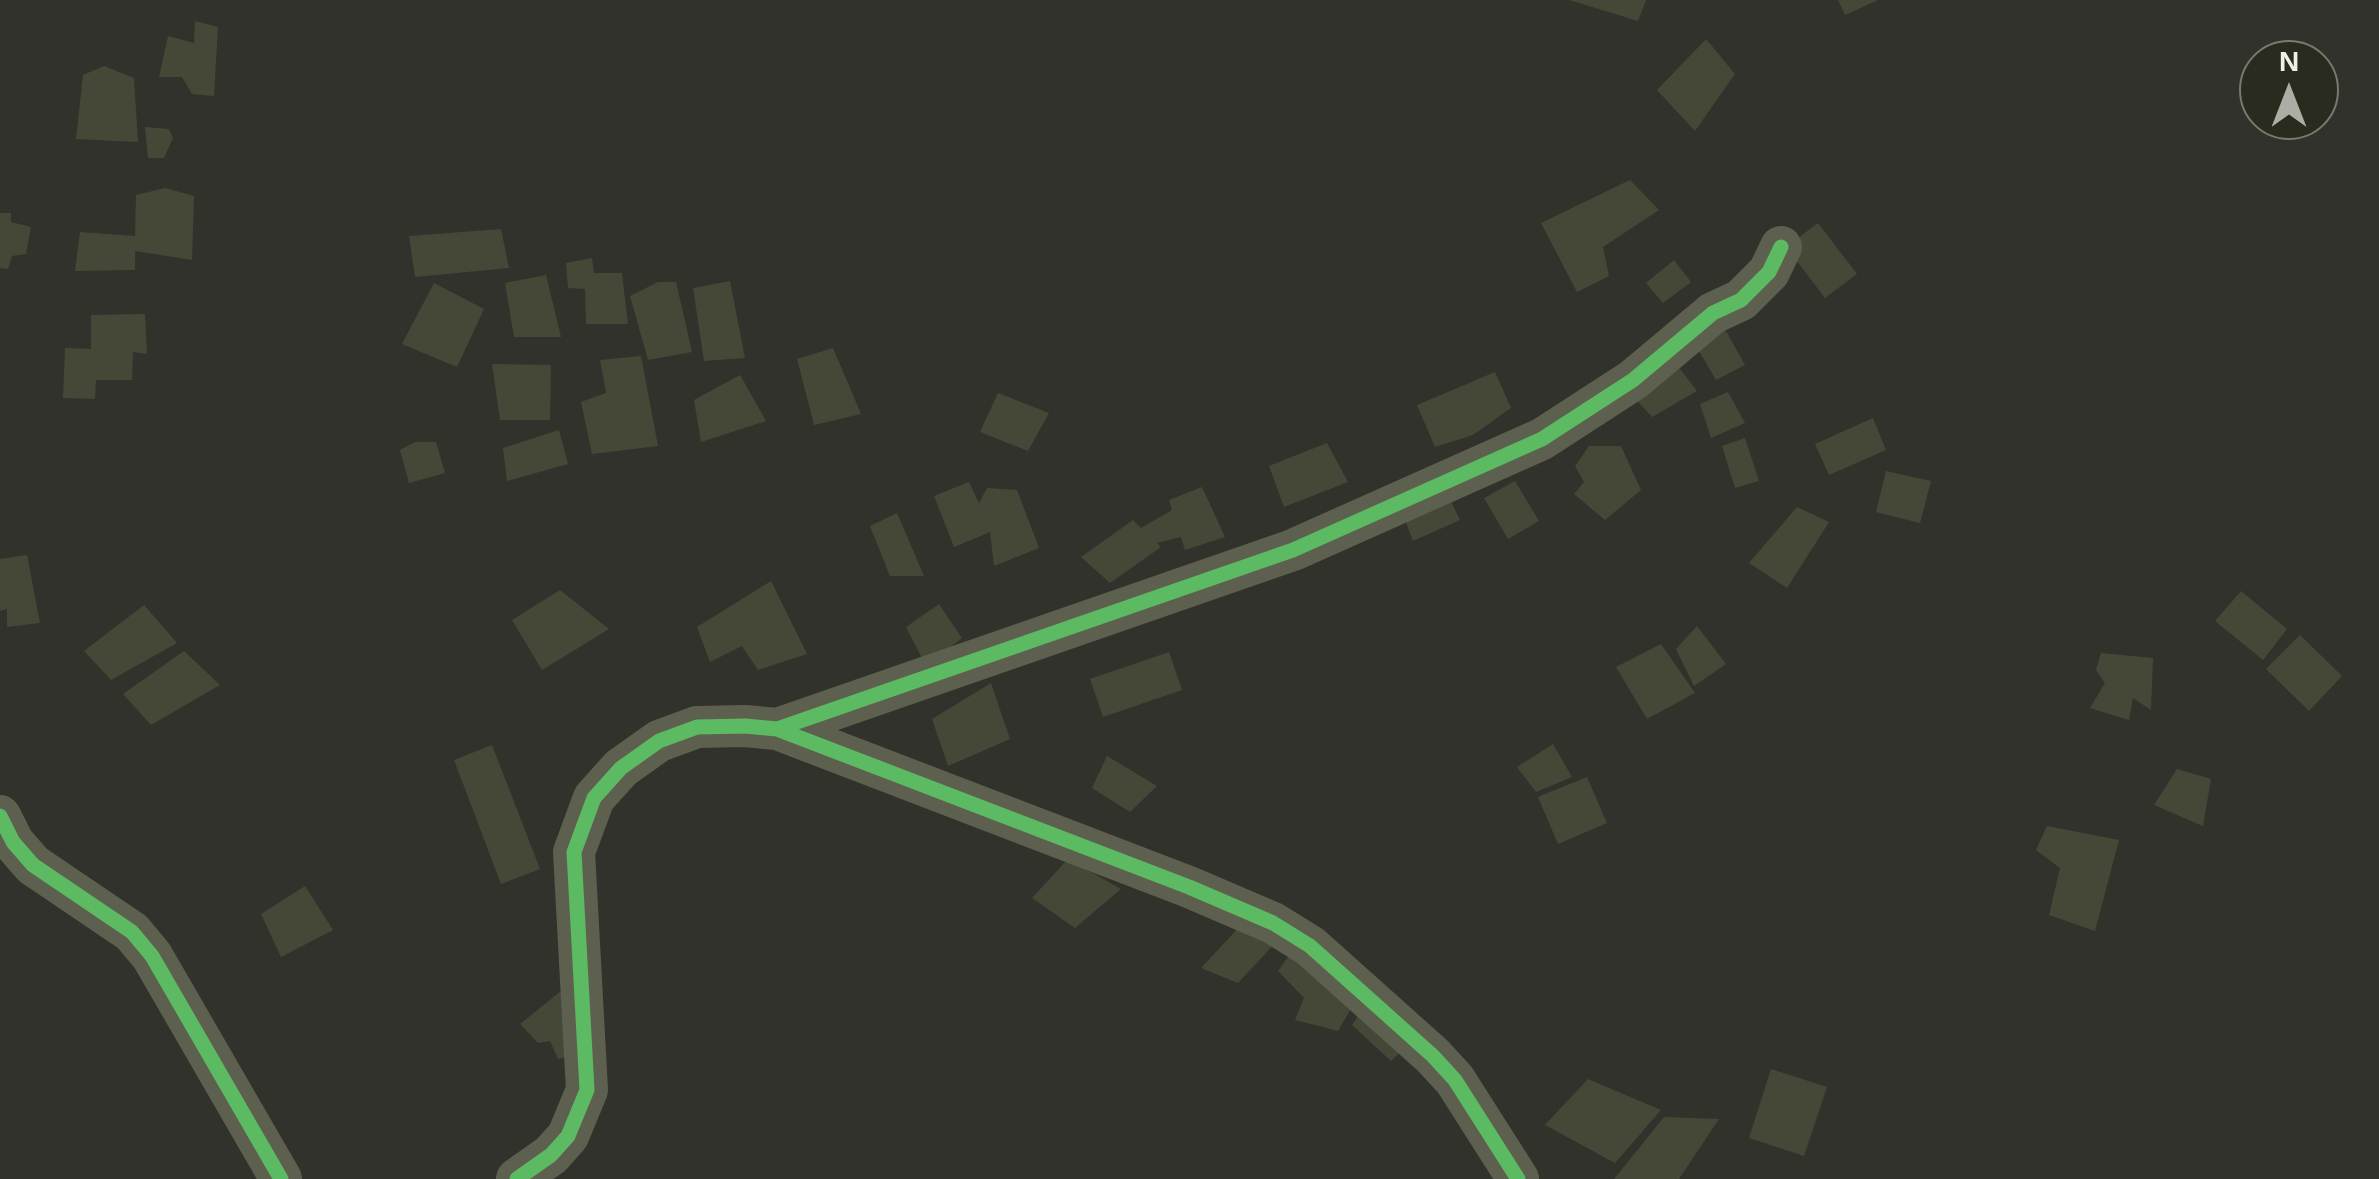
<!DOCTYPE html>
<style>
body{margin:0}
#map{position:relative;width:2379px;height:1179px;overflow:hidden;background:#31322c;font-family:Helvetica,sans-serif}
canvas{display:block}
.north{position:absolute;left:2239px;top:40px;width:100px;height:100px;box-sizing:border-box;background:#292b1e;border:2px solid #787a6e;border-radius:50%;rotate:0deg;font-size:28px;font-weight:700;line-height:40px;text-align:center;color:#eef0e7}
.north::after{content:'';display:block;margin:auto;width:35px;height:45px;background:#acaea6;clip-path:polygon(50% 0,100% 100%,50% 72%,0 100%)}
</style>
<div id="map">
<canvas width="2379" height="1179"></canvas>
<div class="north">N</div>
</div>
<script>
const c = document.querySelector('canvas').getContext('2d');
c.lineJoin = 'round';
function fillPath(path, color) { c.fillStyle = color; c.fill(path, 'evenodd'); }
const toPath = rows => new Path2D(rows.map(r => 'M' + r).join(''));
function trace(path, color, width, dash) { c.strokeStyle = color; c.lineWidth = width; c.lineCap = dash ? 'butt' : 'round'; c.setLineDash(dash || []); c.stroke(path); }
fillPath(toPath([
 [1569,0,1646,0,1638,21],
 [1838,0,1878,0,1845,15],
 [195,21,218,27,214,96,192,94,182,77,159,77,168,36,194,43],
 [1706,39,1735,74,1695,131,1657,90],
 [104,66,134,78,138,142,76,139,83,75],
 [145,127,169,129,173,138,164,158,148,158],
 [1630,180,1659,210,1603,247,1609,276,1577,292,1541,223],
 [165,188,194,196,192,260,135,251,135,270,75,271,80,232,135,236,136,195],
 [0,213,11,213,11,222,31,227,26,254,12,256,8,269,0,268],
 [1818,223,1857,274,1825,298,1786,247],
 [501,229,509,268,415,277,409,236],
 [592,258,594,273,622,273,628,324,586,324,585,289,568,288,566,263],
 [1674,260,1691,282,1663,303,1646,283],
 [546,275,561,337,514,337,505,283],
 [730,281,745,358,704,361,693,288],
 [658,282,676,282,692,352,648,360,630,296],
 [434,283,484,309,457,367,402,344],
 [145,314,147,354,133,352,132,380,96,380,95,399,63,398,65,348,91,349,91,315],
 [1721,322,1745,365,1716,380,1692,339],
 [833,348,861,414,814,425,797,359],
 [641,356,658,446,592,454,581,402,606,393,600,360],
 [492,364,551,365,550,420,500,420],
 [1677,365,1697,391,1652,417,1630,393],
 [1495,372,1511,408,1473,435,1435,447,1417,405],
 [740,375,766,421,701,442,694,400],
 [1728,392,1745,423,1711,438,1700,404],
 [998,393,1049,413,1028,451,980,432],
 [1873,418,1886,450,1829,475,1815,444],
 [559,430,568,464,507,481,503,448],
 [1745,438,1759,481,1735,488,1722,446],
 [415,442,436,442,445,473,409,483,400,450],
 [1327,443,1348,482,1284,507,1269,466],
 [1589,446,1621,446,1641,490,1605,520,1574,494,1584,482,1575,466],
 [1886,471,1931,481,1920,523,1876,512],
 [1515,481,1539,521,1508,539,1484,498],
 [969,482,979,503,987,488,1017,490,1039,548,994,566,990,532,954,547,934,496],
 [1202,487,1225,537,1185,550,1181,537,1157,543,1161,547,1110,583,1081,557,1133,520,1141,528,1172,510,1169,500],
 [1446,491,1460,520,1413,541,1402,512],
 [1797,507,1829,522,1787,588,1749,563],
 [897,513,924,576,890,576,870,526],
 [27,555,40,623,7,627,7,609,0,611,0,559],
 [771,581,807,654,758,670,742,646,710,662,697,627],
 [560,590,609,629,542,670,512,620],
 [2241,591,2287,629,2263,660,2215,621],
 [939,604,962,638,926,666,906,627],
 [144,605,177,643,111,680,84,651],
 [1697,626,1726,664,1694,686,1676,649],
 [2300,635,2342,676,2309,711,2266,669],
 [1661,644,1695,693,1647,719,1616,667],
 [184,651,220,685,151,725,123,694],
 [1169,652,1182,690,1103,717,1090,679],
 [2101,653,2153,658,2151,710,2133,698,2129,720,2090,708,2105,683,2096,670],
 [991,683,1010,739,948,766,932,719],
 [1553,744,1572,777,1536,792,1517,767],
 [492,745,540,869,501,884,454,760],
 [1107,756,1157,786,1130,812,1092,788],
 [2177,769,2211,779,2203,826,2154,805],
 [1587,777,1607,823,1558,844,1538,797],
 [2047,826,2119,840,2095,931,2049,915,2060,868,2036,850],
 [1068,859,1121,889,1075,928,1032,898],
 [305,886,333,930,281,957,261,914],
 [1243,923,1280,938,1238,983,1201,968],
 [1293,950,1358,997,1338,1031,1295,1020,1304,998,1278,971],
 [561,991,581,1055,558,1059,550,1041,538,1043,520,1024],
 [1366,1004,1407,1046,1391,1061,1352,1025],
 [1771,1069,1827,1087,1804,1156,1749,1138],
 [1588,1079,1661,1110,1615,1163,1545,1125],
 [1664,1117,1719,1119,1679,1179,1614,1179]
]), '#464837');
trace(toPath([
 [777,729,1293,550,1542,439,1633,380,1713,313,1741,300,1769,272,1781,247],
 [0,816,13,842,33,865,132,932,152,956,281,1179],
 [517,1179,551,1155,568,1136,587,1090,574,852,594,798,621,768,659,741,697,727,745,726,777,729,1189,887,1273,923,1310,946,1433,1056,1455,1080,1518,1179]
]), '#5d604f', 42);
trace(toPath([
 [777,729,1293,550,1542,439,1633,380,1713,313,1741,300,1769,272,1781,247],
 [0,816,13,842,33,865,132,932,152,956,281,1179],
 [517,1179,551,1155,568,1136,587,1090,574,852,594,798,621,768,659,741,697,727,745,726,777,729,1189,887,1273,923,1310,946,1433,1056,1455,1080,1518,1179]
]), '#5cba63', 15);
</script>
